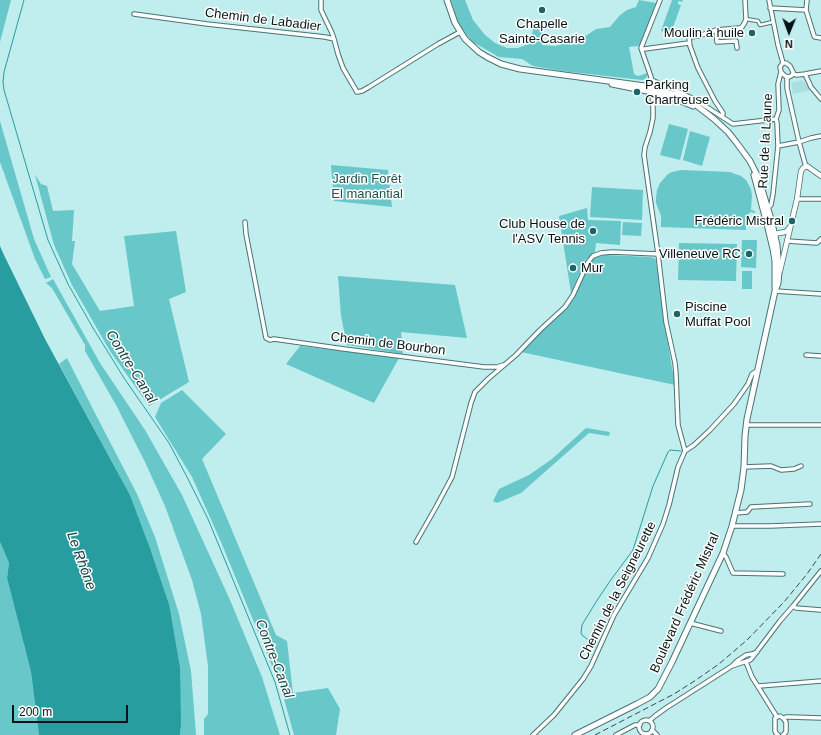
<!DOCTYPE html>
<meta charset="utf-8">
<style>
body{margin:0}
#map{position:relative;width:821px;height:735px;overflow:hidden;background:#c0eded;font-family:Helvetica,sans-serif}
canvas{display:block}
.north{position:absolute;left:769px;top:12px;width:40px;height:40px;-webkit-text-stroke:3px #fff;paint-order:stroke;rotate:181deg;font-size:11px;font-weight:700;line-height:16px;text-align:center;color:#041414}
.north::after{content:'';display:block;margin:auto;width:14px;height:18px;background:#041414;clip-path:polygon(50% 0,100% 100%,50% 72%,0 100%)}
.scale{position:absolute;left:12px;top:705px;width:116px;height:18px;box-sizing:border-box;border:2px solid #041414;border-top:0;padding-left:5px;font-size:12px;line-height:14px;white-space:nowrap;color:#041414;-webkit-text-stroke:3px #fff;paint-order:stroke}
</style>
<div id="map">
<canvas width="821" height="735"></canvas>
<div class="north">N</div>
<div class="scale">200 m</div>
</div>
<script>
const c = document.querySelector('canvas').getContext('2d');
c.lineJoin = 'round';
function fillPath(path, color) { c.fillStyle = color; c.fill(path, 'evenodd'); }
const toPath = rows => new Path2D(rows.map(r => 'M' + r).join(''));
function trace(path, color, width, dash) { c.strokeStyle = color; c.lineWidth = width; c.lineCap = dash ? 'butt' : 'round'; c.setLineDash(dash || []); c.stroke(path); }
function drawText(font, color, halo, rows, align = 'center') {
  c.font = font + ' Helvetica,sans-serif'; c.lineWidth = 3; c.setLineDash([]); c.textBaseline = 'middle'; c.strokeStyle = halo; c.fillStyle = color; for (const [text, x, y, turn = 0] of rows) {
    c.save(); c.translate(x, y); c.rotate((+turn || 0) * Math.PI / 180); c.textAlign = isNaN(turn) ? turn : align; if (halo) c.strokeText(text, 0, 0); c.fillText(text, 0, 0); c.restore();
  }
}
fillPath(toPath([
 [802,80,811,90,793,94,791,83]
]), '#aadfe0');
fillPath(toPath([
 [0,0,11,0,0,42],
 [451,0,465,0,473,20,485,35,495,43,507,48,518,48,528,44,533,31,530,26,544,24,542,36,542,45,555,46,581,39,596,29,610,27,620,15,627,10,636,7,639,0,656,3,643,42,638,46,629,47,634,74,638,76,648,73,646,79,642,80,562,71,533,66,522,59,499,57,473,42,459,26],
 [672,0,683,0,682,2,678,1,678,4,681,5,671,33,661,31],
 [0,121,34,239,51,277,45,279,35,259,0,162],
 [669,124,688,129,680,160,660,155],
 [690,131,710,137,702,166,683,160],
 [331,165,388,170,392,207,334,201],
 [681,170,730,172,741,176,746,180,751,189,752,196,751,210,755,211,755,213,750,212,746,220,746,230,661,227,661,216,656,203,656,198,657,190,660,183,668,174,672,172],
 [35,175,41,184,47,186,53,211,74,210,72,241,75,241,72,264,100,311,134,306,124,236,176,231,186,292,169,299,189,382,149,406,110,351,72,285,54,245],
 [592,187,643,190,642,220,590,217],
 [587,208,588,220,621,221,620,245,596,243,595,252,585,260,571,293,559,216],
 [623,222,642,223,641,236,622,235],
 [742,240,757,240,756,268,741,267],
 [679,243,737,244,736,281,678,280],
 [606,255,650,257,654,258,656,260,663,315,675,385,521,352,571,302,585,268,589,262,598,256],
 [742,271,752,271,752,289,742,289],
 [338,276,455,285,467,338,401,332,403,354,347,345,341,316],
 [53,279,100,363,145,430,182,495,230,600,262,677,280,735,204,735,204,719,208,714,208,666,201,614,192,580,165,506,145,462,116,405,85,351,85,345,52,288,46,283],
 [300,346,399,358,374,403,286,364],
 [67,358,97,417,137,494,155,537,179,614,191,671,196,735,180,735,181,725,169,604,150,548,130,495,59,364],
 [182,390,226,434,202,459,276,635,287,641,293,693,328,688,340,709,336,735,294,735,281,688,221,542,192,477,155,417,161,403],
 [586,428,610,432,609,436,589,433,521,493,497,503,493,501,499,489,529,475,552,459],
 [0,542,9,563,7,578,31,672,39,735,0,735]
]), '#67c7c9');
fillPath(toPath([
 [0,246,3,253,45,339,130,495,150,548,169,604,180,668,181,725,180,735,39,735,31,672,7,578,9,563,0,542]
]), '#279d9f');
trace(toPath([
 [24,0,4,72,3,82,4,90,48,240,68,284,93,328,124,378,169,443,186,475,208,519,275,682,290,735],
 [595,647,591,642,582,635,581,633,582,625,596,602,610,581,633,550,653,486,668,452,670,450,681,451]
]), '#279d9f', 1);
const pedestrian = toPath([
 [746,19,758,21,760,25,773,22]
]);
const minor = toPath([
 [321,0,321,10,332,33,334,39],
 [660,0,641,48,651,77,653,108,653,118,650,132,645,147,644,155,658,254,666,322,675,363,676,374,678,425,685,451],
 [769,0,778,45,783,63],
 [807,0,806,10,814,36,815,37,821,38],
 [770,8,806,10],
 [134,14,207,24,325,37,334,39,338,54,343,68,357,92,362,91,369,87,438,44,460,32],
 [716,30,717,42,736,41,737,48],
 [644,49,689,43],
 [783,63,786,63,790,66,793,72,793,74,791,76,789,77,785,76,781,72,780,67,783,63],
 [793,74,797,75,805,74,821,71],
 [805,74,811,87,821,99],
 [787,77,787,88,799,142,806,167],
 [652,80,662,85,670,88,696,100,733,124,776,119],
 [721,116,723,114,723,113,715,101,698,68,690,46,689,37,699,36,716,30,739,28,742,27,745,22,746,19,745,0],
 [778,146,799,142,811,138,821,136],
 [797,199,821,199],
 [767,208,771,205,773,194,778,146,777,123,776,119,779,110,778,84,781,72],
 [245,222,246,234,266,338,270,340,274,339,344,349,484,367,497,367,503,365],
 [787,241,817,243,821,239],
 [775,291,821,294],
 [806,355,821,356],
 [746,425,821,425],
 [744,467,771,466,781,470,794,469,801,466],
 [735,513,747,512,751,507,810,504],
 [732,526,770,526,821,524],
 [416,542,436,507,452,477,471,403,475,392,488,379,516,355,540,330,565,307,573,295,588,262,593,256,601,253,612,252,658,254],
 [723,553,726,557,733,573,783,574],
 [793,606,796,608,821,610],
 [690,623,721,631],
 [746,662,752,677,777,717],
 [732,666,750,660,752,658,780,621,793,606,821,571],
 [759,686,821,681],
 [784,719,786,717,790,717,821,718],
 '639 727a7 7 0 1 1 14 0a7 7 0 1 1-14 0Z',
 [649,721,655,716,666,708,732,666,737,661,746,655,752,654,757,652],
 [652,730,657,735],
 [533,735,554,715,583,679,591,666,614,615,648,558,663,524,669,505,678,467,685,451,694,445,710,430,734,404,748,384,752,374,755,372,757,372],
 [616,735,635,725,640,725],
 [778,735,776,733,775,731,775,718,780,716,783,718,786,722,786,732,783,735]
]);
const tertiary = toPath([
 [773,236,774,234,785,232,788,230,790,227],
 [780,271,797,199,801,171,803,168,807,166,821,176]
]);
const secondary = toPath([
 [447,0,455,23,465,39,479,52,487,57,501,64,520,69,645,86,676,95,687,100,696,105,714,119,728,132,736,142,750,161,758,177,761,186,771,219,777,245,779,272,778,283,775,291,747,419,745,436,744,467,741,490,732,526,723,553,672,662,658,689,650,697,637,704,575,735],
 [612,84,652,92,676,99,693,106],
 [754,175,766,220,773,249,775,261,775,288]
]);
trace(pedestrian, '#4a7373', 4.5);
trace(minor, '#4a7373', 5.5);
trace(tertiary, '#4a7373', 6);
trace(secondary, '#4a7373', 7);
trace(pedestrian, '#fff', 2.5);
trace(minor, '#fff', 3.5);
trace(tertiary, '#fff', 4.5);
trace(secondary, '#fff', 5);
trace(toPath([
 [595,735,674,694,696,680,719,664,747,640,784,602,807,574,821,554]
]), '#364d4d', 1, [6, 3]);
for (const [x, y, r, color] of [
 [542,10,4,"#186668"],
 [752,33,4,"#186668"],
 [637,92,4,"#186668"],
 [792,221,4,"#186668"],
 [593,231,4,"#186668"],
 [749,254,4,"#186668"],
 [573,268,4,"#186668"],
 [677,314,4,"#186668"]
]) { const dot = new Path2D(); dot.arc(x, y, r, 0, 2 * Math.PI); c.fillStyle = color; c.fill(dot); trace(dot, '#fff', 1.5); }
drawText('13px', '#041414', '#fff', [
 ["Chemin de Labadier",263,20,7],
 ["Rue de la Laune",766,141,-87],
 ["Chemin de Bourbon",388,344,7],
 ["Chemin de la Seigneurette",618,591,-63],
 ["Boulevard Frédéric Mistral",685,603,-66]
]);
drawText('13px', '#041414', '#fff', [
 ["Chapelle",542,24,"center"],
 ["Sainte-Casarie",542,39,"center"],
 ["Moulin à huile",744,33],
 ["Parking",645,85,"left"],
 ["Chartreuse",645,100,"left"],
 ["Frédéric Mistral",784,221],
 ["Club House de",585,224],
 ["l'ASV Tennis",585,239],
 ["Villeneuve RC",741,254],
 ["Mur",581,268,"left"],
 ["Piscine",685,307,"left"],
 ["Muffat Pool",685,322,"left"]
], 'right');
drawText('13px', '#215152', '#fff', [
 ["Jardin Forêt",367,179],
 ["El manantial",367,194]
]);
drawText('italic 14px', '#104243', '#fff', [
 ["Contre-Canal",131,367,58],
 ["Le Rhône",81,561,70],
 ["Contre-Canal",274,659,69]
]);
</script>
